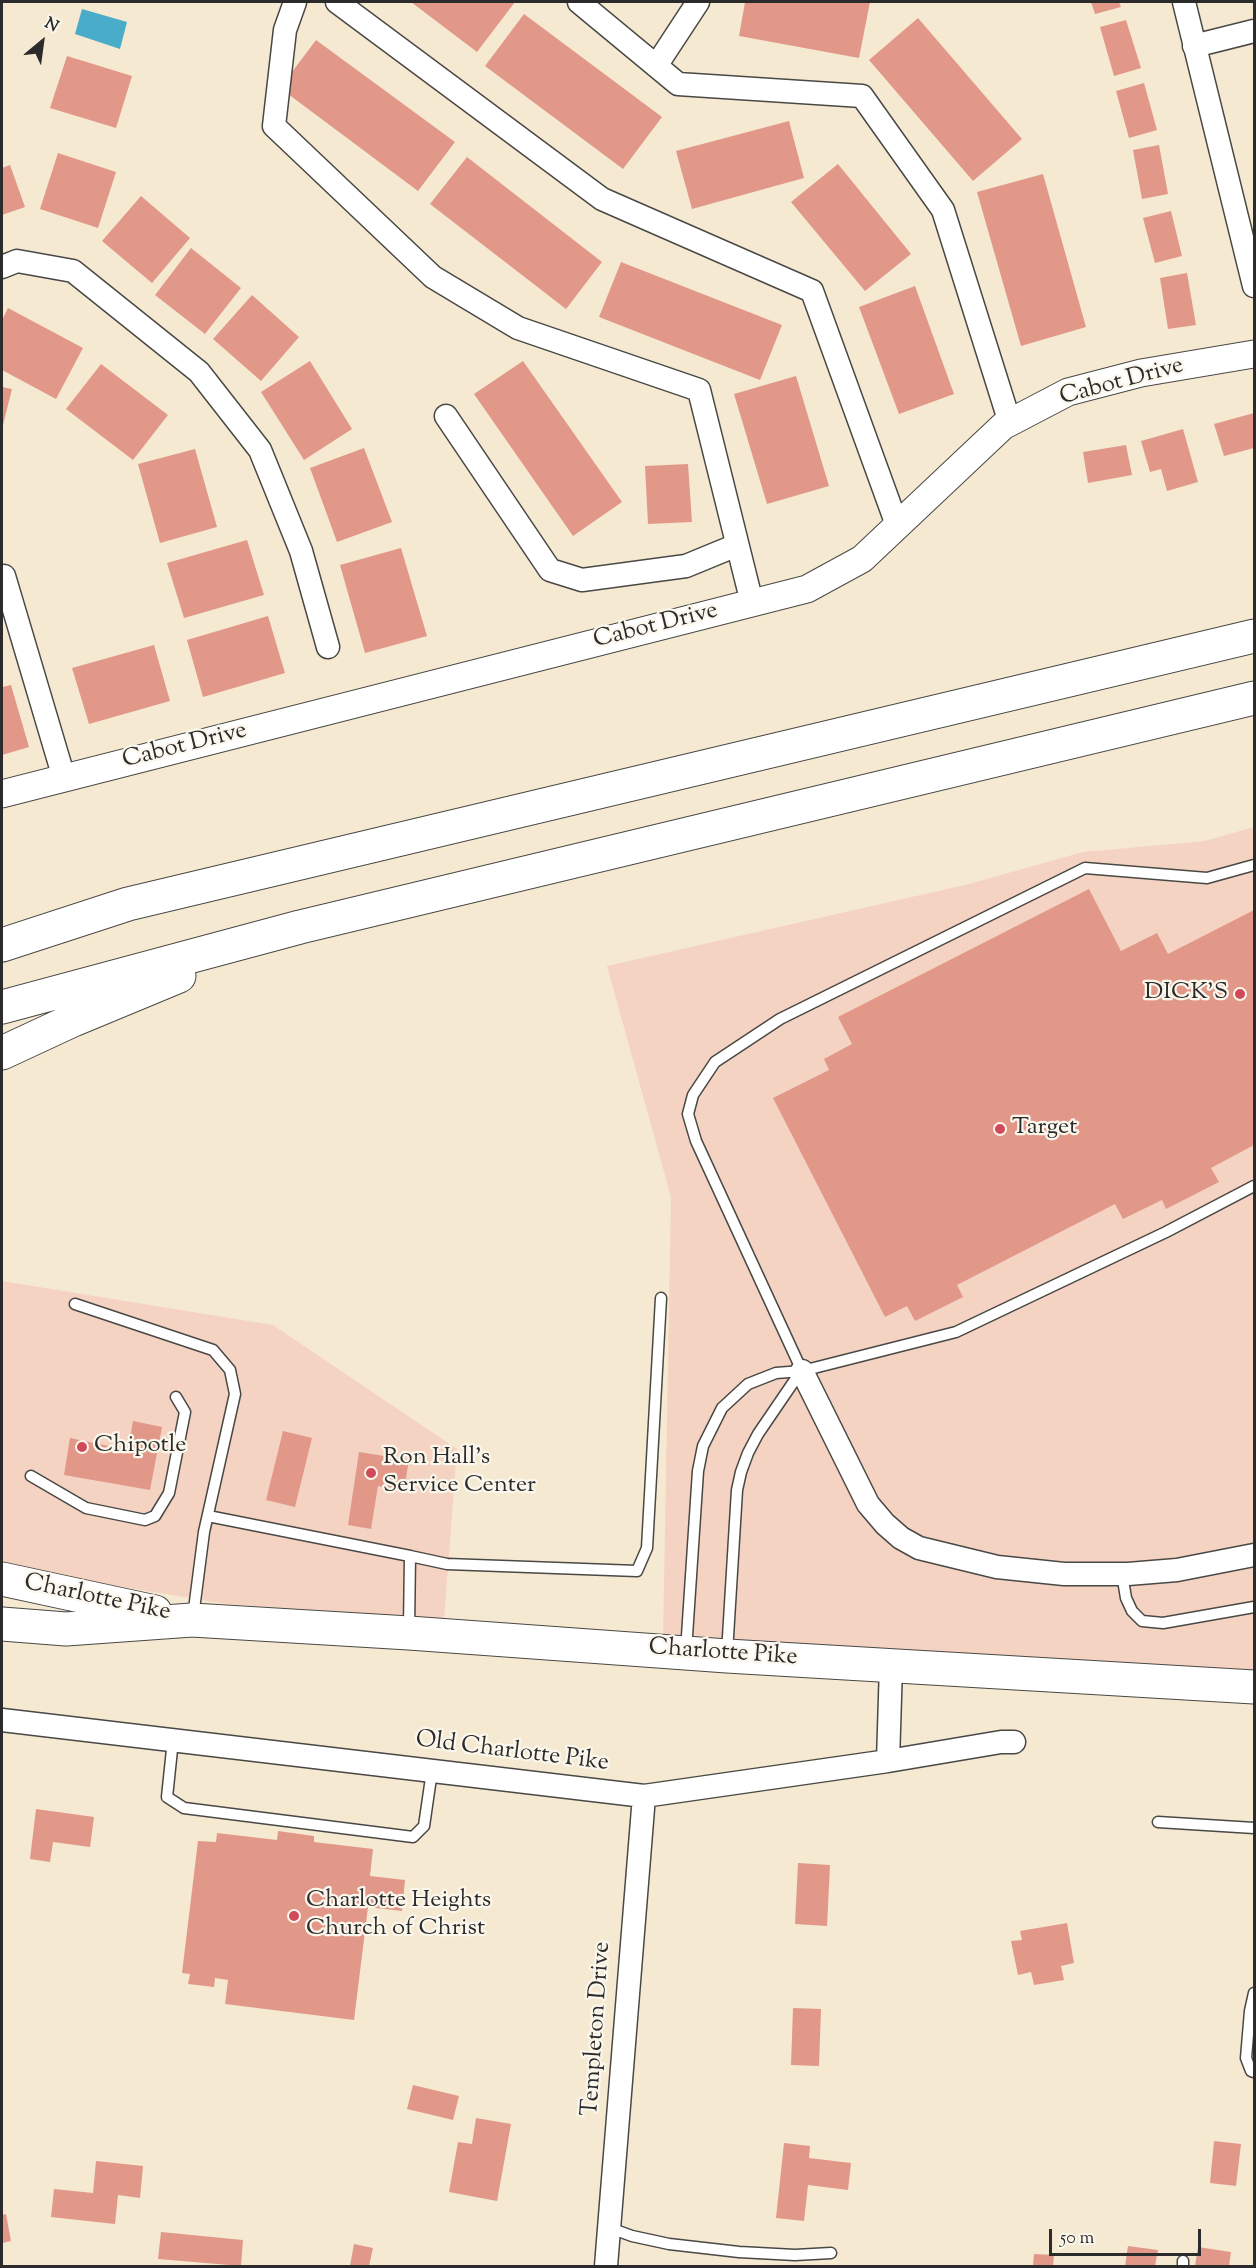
<!DOCTYPE html>
<meta charset="utf-8">
<style>
body{margin:0}
#map{position:relative;width:1256px;height:2268px;overflow:hidden;background:#f5e9d2;font-family:"Sorts Mill Goudy",serif}
canvas{display:block}
.frame{position:absolute;inset:0;border:3px solid #2b2b2b;pointer-events:none}
.north{position:absolute;left:12px;top:12px;width:60px;height:60px;-webkit-text-stroke:4px #fbf7ec;paint-order:stroke;rotate:29deg;font-size:16px;font-weight:700;line-height:24px;text-align:center;color:#2b2b2b}
.north::after{content:'';display:block;margin:auto;width:21px;height:27px;background:#2b2b2b;clip-path:polygon(50% 0,100% 100%,50% 72%,0 100%)}
.scale{position:absolute;left:1049px;top:2229px;width:152px;height:27px;box-sizing:border-box;border:3px solid #2b2b2b;border-top:0;padding-left:8px;font-size:18px;line-height:21px;white-space:nowrap;color:#2b2b2b;-webkit-text-stroke:4px #fbf7ec;paint-order:stroke}
</style>
<div id="map">
<canvas width="1256" height="2268"></canvas>
<div class="frame"></div>
<div class="north">N</div>
<div class="scale">50 m</div>
</div>
<script>
const c = document.querySelector('canvas').getContext('2d');
c.lineJoin = 'round';
function fillPath(path, color) { c.fillStyle = color; c.fill(path, 'evenodd'); }
const toPath = rows => new Path2D(rows.map(r => 'M' + r).join(''));
function trace(path, color, width, dash) { c.strokeStyle = color; c.lineWidth = width; c.lineCap = dash ? 'butt' : 'round'; c.setLineDash(dash || []); c.stroke(path); }
function drawText(font, color, halo, rows, align = 'center') {
  c.font = font + ' "Sorts Mill Goudy",serif'; c.lineWidth = 4.5; c.setLineDash([]); c.textBaseline = 'middle'; c.strokeStyle = halo; c.fillStyle = color; for (const [text, x, y, turn = 0] of rows) {
    c.save(); c.translate(x, y); c.rotate((+turn || 0) * Math.PI / 180); c.textAlign = isNaN(turn) ? turn : align; if (halo) c.strokeText(text, 0, 0); c.fillText(text, 0, 0); c.restore();
  }
}
fillPath(toPath([
 [1254,827,1254,1676,663,1640,671,1197,607,966,969,884,1083,852,1205,841],
 [2,1281,273,1325,457,1449,444,1619,226,1604,2,1567]
]), '#f5d3c2');
fillPath(toPath([
 [82,9,127,22,120,49,75,34]
]), '#49acc8');
fillPath(toPath([
 [411,2,515,2,477,52],
 [745,2,870,2,859,58,739,36],
 [1091,2,1119,2,1121,7,1095,14],
 [524,14,662,117,623,169,485,66],
 [918,18,1022,139,973,181,869,60],
 [1126,20,1141,68,1114,76,1100,27],
 [316,40,455,142,418,191,280,88],
 [67,56,132,76,116,128,50,108],
 [1144,83,1157,130,1129,138,1116,91],
 [789,121,804,178,692,209,676,151],
 [1159,145,1168,194,1142,199,1133,150],
 [58,153,116,172,98,228,40,209],
 [467,157,602,262,566,309,430,204],
 [838,164,911,254,865,291,791,202],
 [10,165,25,207,2,215,2,168],
 [1043,174,1086,327,1021,346,977,192],
 [141,196,190,238,152,283,102,241],
 [1171,211,1182,256,1155,263,1143,218],
 [191,248,241,288,205,334,155,295],
 [621,262,782,325,760,380,599,317],
 [1187,273,1196,325,1168,329,1160,278],
 [915,286,954,394,899,414,859,307],
 [252,295,299,337,261,381,213,339],
 [8,308,83,348,56,399,2,370,2,320],
 [310,361,352,429,304,460,261,392],
 [523,361,622,502,573,536,474,394],
 [101,364,168,415,133,460,66,409],
 [796,376,829,486,767,504,734,394],
 [2,387,12,389,2,429],
 [1254,413,1254,448,1224,456,1214,424],
 [1183,429,1198,482,1167,491,1161,469,1150,472,1141,441],
 [1126,445,1132,475,1088,483,1083,452],
 [364,448,392,522,337,542,310,468],
 [195,449,217,527,160,543,138,464],
 [688,464,692,522,648,524,645,466],
 [247,540,264,595,184,618,167,563],
 [401,548,427,636,365,653,340,565],
 [268,616,285,673,203,697,187,640],
 [154,645,170,701,89,724,72,668],
 [11,685,29,747,2,755,2,687],
 [1089,889,1121,951,1157,933,1168,954,1254,910,1254,1145,1211,1168,1219,1182,1166,1209,1162,1200,1123,1219,1115,1204,957,1285,963,1297,915,1321,907,1306,885,1317,773,1098,829,1070,824,1059,852,1044,838,1017],
 [133,1421,162,1427,150,1490,64,1475,70,1438,128,1450],
 [283,1431,312,1438,295,1507,266,1500],
 [359,1452,409,1460,404,1490,378,1486,371,1529,348,1525],
 [36,1809,94,1817,90,1847,53,1842,50,1862,30,1859],
 [278,1831,314,1836,314,1842,373,1849,370,1876,405,1880,402,1911,368,1907,354,2020,225,2004,228,1980,215,1978,214,1987,188,1984,190,1974,182,1973,198,1841,216,1842,217,1833,277,1840],
 [798,1863,830,1865,827,1926,795,1924],
 [1067,1923,1074,1963,1061,1966,1064,1980,1034,1985,1031,1972,1018,1975,1011,1941,1022,1940,1020,1931],
 [793,2008,821,2009,819,2066,791,2065],
 [413,2085,459,2096,453,2120,407,2109],
 [476,2118,511,2124,497,2201,449,2192,458,2142,472,2144],
 [1214,2141,1241,2144,1236,2186,1210,2183],
 [784,2143,810,2146,809,2158,851,2163,848,2190,808,2185,804,2221,776,2218],
 [96,2161,143,2166,140,2198,118,2195,115,2224,51,2217,54,2189,93,2193],
 [6,2214,11,2241,2,2243,2,2215],
 [161,2232,243,2240,241,2266,158,2259],
 [354,2244,373,2248,369,2266,350,2266],
 [1128,2246,1158,2250,1155,2266,1125,2266],
 [1198,2247,1231,2252,1229,2266,1195,2266],
 [1034,2254,1054,2255,1053,2266,1033,2266]
]), '#e29889');
const service = toPath([
 [75,1304,213,1350,230,1370,235,1394,204,1532,193,1617],
 [802,1371,696,1141,688,1114,693,1095,715,1062,780,1019,1085,868,1207,878,1254,865],
 [31,1476,86,1508,145,1520,155,1516,169,1493,185,1412,176,1397],
 [208,1516,410,1556,409,1628],
 [410,1556,447,1564,637,1571,647,1548,661,1298],
 [1122,1574,1126,1598,1132,1611,1142,1621,1163,1623,1254,1607],
 [686,1651,698,1471,703,1446,722,1408,748,1384,776,1373,802,1371,956,1332,1166,1232,1254,1186],
 [727,1653,737,1490,741,1472,748,1453,758,1434,801,1371],
 [173,1740,167,1797,184,1808,413,1837,424,1826,432,1771],
 [1158,1822,1254,1828],
 [1254,1993,1250,2011,1246,2058,1251,2071,1254,2072],
 [610,2228,632,2236,669,2244,739,2252,795,2255,831,2253],
 [1183,2266,1183,2261]
]);
const minor = toPath([
 [295,2,285,30,274,126,433,277,518,328,699,390,752,603],
 [337,2,602,199,812,291,897,525],
 [579,2,678,84,862,96,943,210,1010,423],
 [1184,2,1254,286],
 [1194,46,1254,31],
 [656,66,698,2],
 [2,267,17,261,73,271,199,372,260,450,301,551,328,647],
 [446,416,550,570,582,580,686,566,737,545],
 [2,577,4,576,64,778],
 [802,1371,868,1504,885,1524,901,1538,919,1548,997,1567,1064,1574,1128,1574,1177,1570,1254,1555],
 [2,1720,644,1796,888,1761,1001,1742,1014,1742],
 [888,1761,891,1665],
 [606,2266,644,1796]
]);
const tertiary = toPath([
 [2,794,807,589,862,559,1003,426,1068,392,1141,373,1254,354]
]);
const primary = toPath([
 [2,1579,155,1612],
 [2,1624,66,1629,192,1620,409,1633,727,1656,1254,1687]
]);
const motorway = toPath([
 [2,945,128,904,1254,636],
 [2,1007,300,927,1254,698],
 [2,1053,73,1020,179,976]
]);
trace(service, '#494844', 13);
trace(minor, '#494844', 25);
trace(tertiary, '#494844', 29);
trace(primary, '#494844', 35);
trace(motorway, '#494844', 35);
trace(service, '#fff', 10);
trace(minor, '#fff', 22);
trace(tertiary, '#fff', 27);
trace(primary, '#fff', 33);
trace(motorway, '#fff', 33);
for (const [x, y, r, color] of [
 [1240,994,6,"#d1495b"],
 [1000,1129,6,"#d1495b"],
 [82,1447,6,"#d1495b"],
 [371,1473,6,"#d1495b"],
 [294,1916,6,"#d1495b"]
]) { const dot = new Path2D(); dot.arc(x, y, r, 0, 2 * Math.PI); c.fillStyle = color; c.fill(dot); trace(dot, '#fbf7ec', 2); }
drawText('24px', '#2b2b2b', '#fbf7ec', [
 ["Cabot Drive",1122,383,-15],
 ["Cabot Drive",656,627,-14],
 ["Cabot Drive",185,747,-14],
 ["Charlotte Pike",97,1599,12],
 ["Charlotte Pike",723,1654,4],
 ["Old Charlotte Pike",512,1753,7],
 ["Templeton Drive",598,2029,-86]
]);
drawText('24px', '#2b2b2b', '#fbf7ec', [
 ["DICK’S",1228,994,"right"],
 ["Target",1012,1129],
 ["Chipotle",94,1447],
 ["Ron Hall's",383,1459],
 ["Service Center",383,1487],
 ["Charlotte Heights",306,1902],
 ["Church of Christ",306,1930]
], 'left');
</script>
